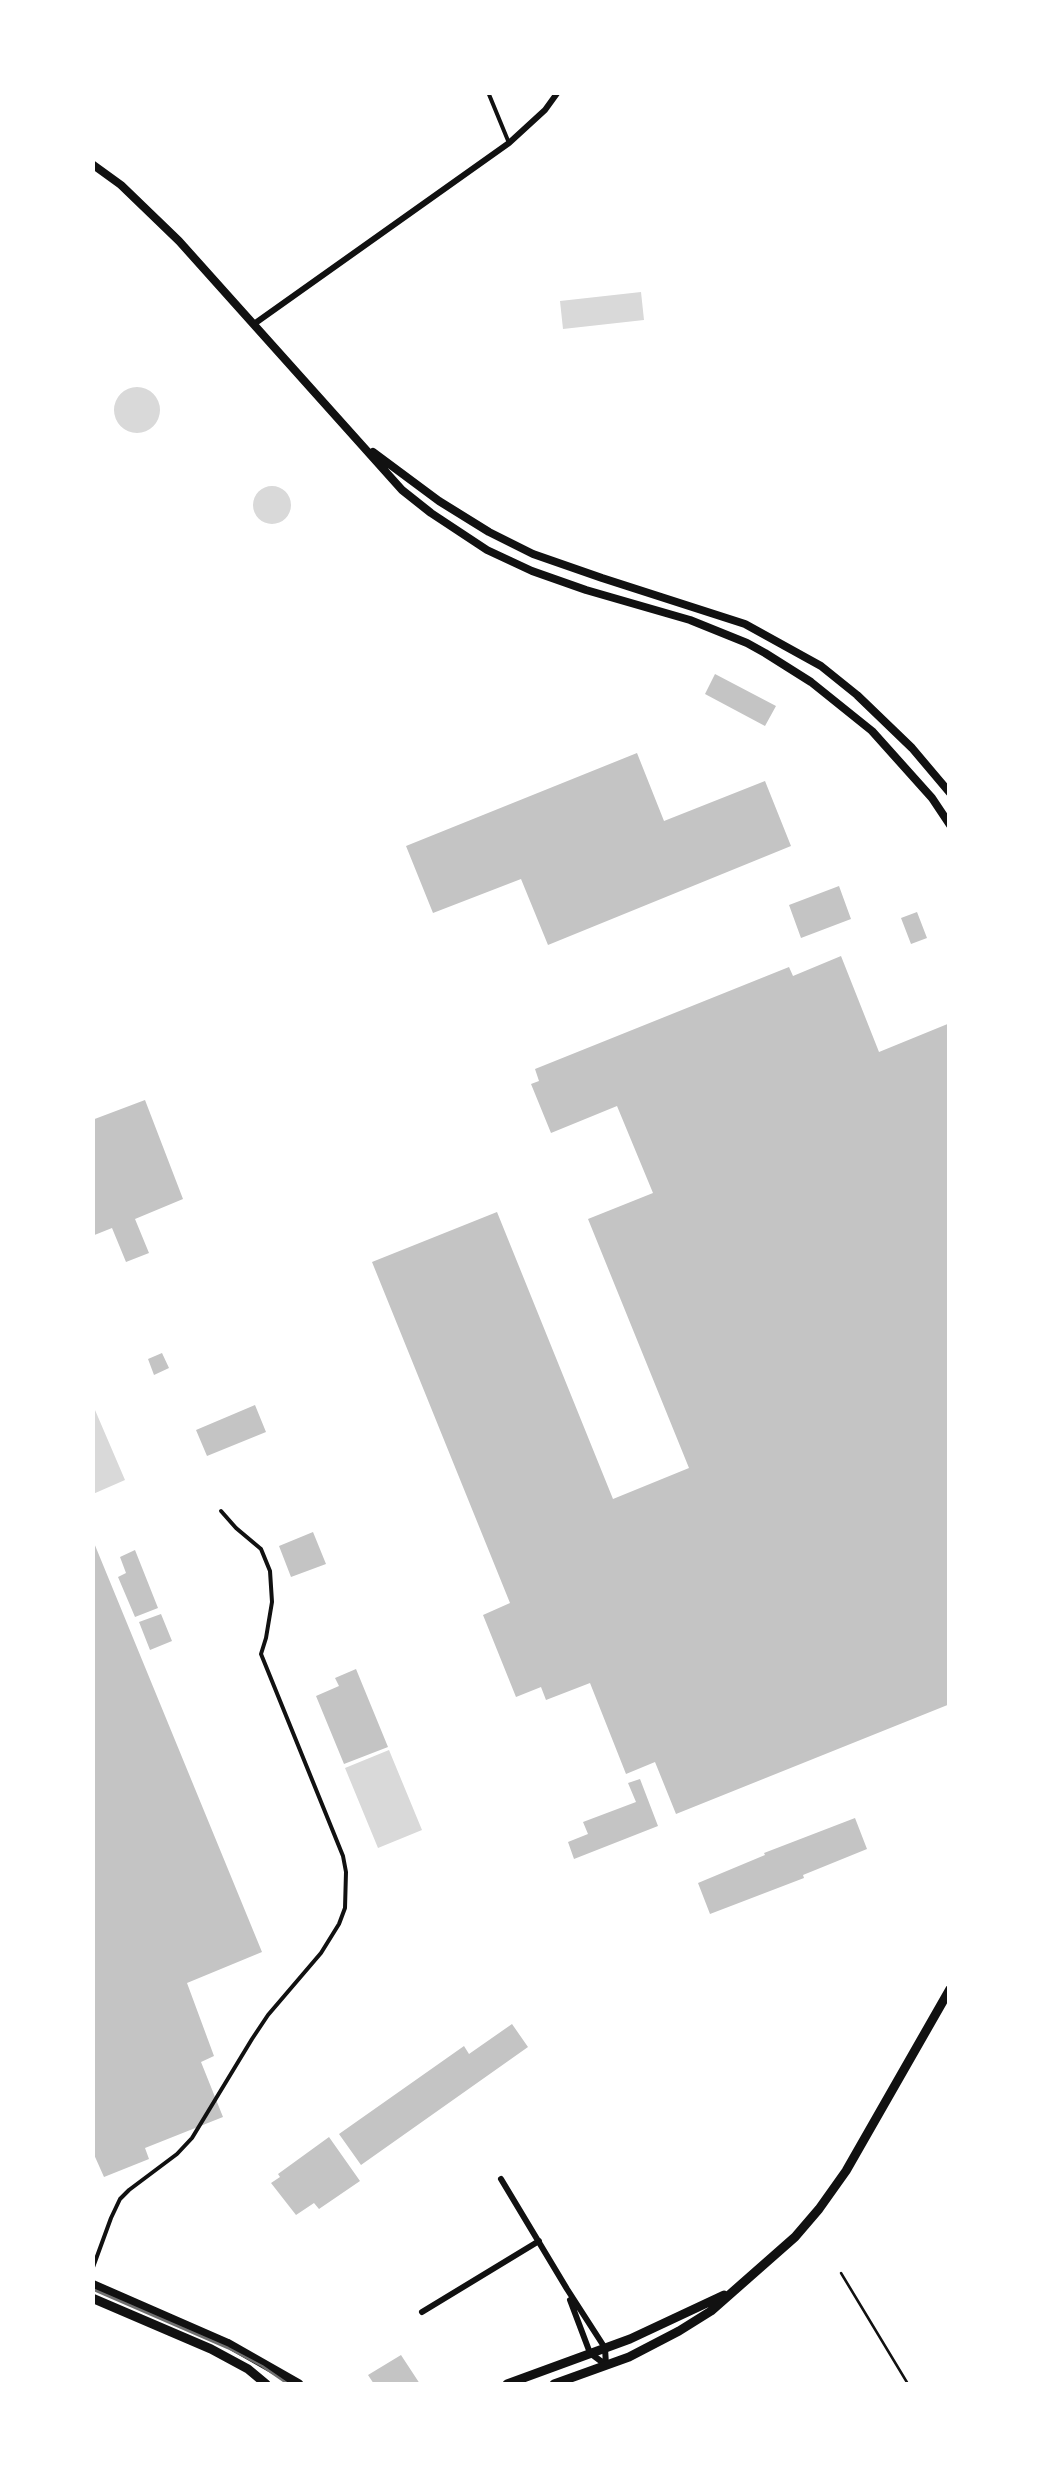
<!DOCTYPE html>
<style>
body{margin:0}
#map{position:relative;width:1042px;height:2477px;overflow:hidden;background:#fff;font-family:"Alegreya Sans",sans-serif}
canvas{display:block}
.frame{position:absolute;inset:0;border:95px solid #fff;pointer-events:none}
</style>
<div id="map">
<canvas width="1042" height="2477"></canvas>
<div class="frame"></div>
</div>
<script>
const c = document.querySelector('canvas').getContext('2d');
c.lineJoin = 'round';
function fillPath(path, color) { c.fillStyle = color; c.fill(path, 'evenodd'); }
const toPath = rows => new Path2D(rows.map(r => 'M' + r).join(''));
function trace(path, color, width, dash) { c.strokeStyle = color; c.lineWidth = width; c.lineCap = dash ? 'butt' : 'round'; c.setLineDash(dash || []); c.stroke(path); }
fillPath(toPath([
 [641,292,644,320,563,329,560,301],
 '114 410a23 23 0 1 1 46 0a23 23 0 1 1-46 0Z',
 '253 505a19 19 0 1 1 38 0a19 19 0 1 1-38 0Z',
 [92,1403,125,1480,93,1494,92,1494],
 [389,1750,422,1830,378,1848,345,1768]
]), '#d9d9d9');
fillPath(toPath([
 [715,674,776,706,765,726,705,694],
 [637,753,664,821,765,781,791,846,548,945,521,879,433,913,406,846],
 [839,886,851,919,801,938,789,905],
 [917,912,927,938,911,944,901,918],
 [841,956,879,1052,950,1023,950,1704,676,1814,655,1762,626,1774,590,1683,546,1700,541,1687,516,1697,483,1615,510,1603,372,1262,497,1212,613,1499,689,1468,588,1219,653,1193,617,1106,551,1133,531,1084,539,1081,535,1069,789,967,793,976],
 [145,1100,183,1199,135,1219,149,1253,126,1262,112,1228,92,1236,92,1120],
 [162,1353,169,1368,154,1375,148,1359],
 [255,1405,266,1432,207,1456,196,1430],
 [313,1532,326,1564,291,1577,279,1546],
 [92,1538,262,1952,187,1983,214,2056,201,2062,223,2117,145,2148,149,2159,104,2177,92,2150],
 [135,1550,158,1608,135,1617,118,1577,126,1573,120,1557],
 [161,1614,172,1641,150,1650,139,1622],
 [356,1669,388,1747,344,1764,316,1696,339,1686,335,1678],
 [640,1779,658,1826,574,1859,568,1842,588,1834,583,1822,636,1802,628,1783],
 [855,1818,867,1849,803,1875,804,1878,710,1914,698,1883,765,1855,764,1853],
 [512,2024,528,2047,361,2165,339,2134,464,2046,469,2054],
 [329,2137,360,2181,319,2209,314,2203,296,2215,271,2183,280,2177,278,2174],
 [401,2355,420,2384,374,2384,368,2375]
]), '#c4c4c4');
trace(toPath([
 [841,2273,908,2384]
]), '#111', 2.5);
trace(toPath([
 [488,92,509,143],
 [92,2270,111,2218,120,2199,129,2190,177,2154,192,2138,252,2039,268,2015,321,1953,339,1924,345,1908,346,1872,343,1856,261,1654,266,1638,272,1602,270,1571,261,1549,236,1528,221,1511]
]), '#111', 4);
trace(toPath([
 [254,324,509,143,545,110,558,92],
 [501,2179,567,2289,605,2348,606,2365],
 [570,2300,590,2353,606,2365],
 [422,2312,539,2241]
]), '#111', 6);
trace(toPath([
 [92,164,121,185,179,241,402,490,431,513,487,550,532,571,586,590,690,620,747,643,765,653,811,682,872,731,932,798,950,825],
 [373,452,439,501,489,532,533,554,602,578,745,624,821,666,857,695,912,748,950,793]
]), '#111', 8);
trace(toPath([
 [92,2284,227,2343,299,2384],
 [92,2298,211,2349,248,2369,266,2384],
 [507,2384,630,2339,724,2295],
 [554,2384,629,2357,679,2331,711,2311,795,2237,819,2209,846,2171,950,1989]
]), '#111', 9);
trace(toPath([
 [92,2289,228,2348,262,2366,288,2384]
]), '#707070', 2.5);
</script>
